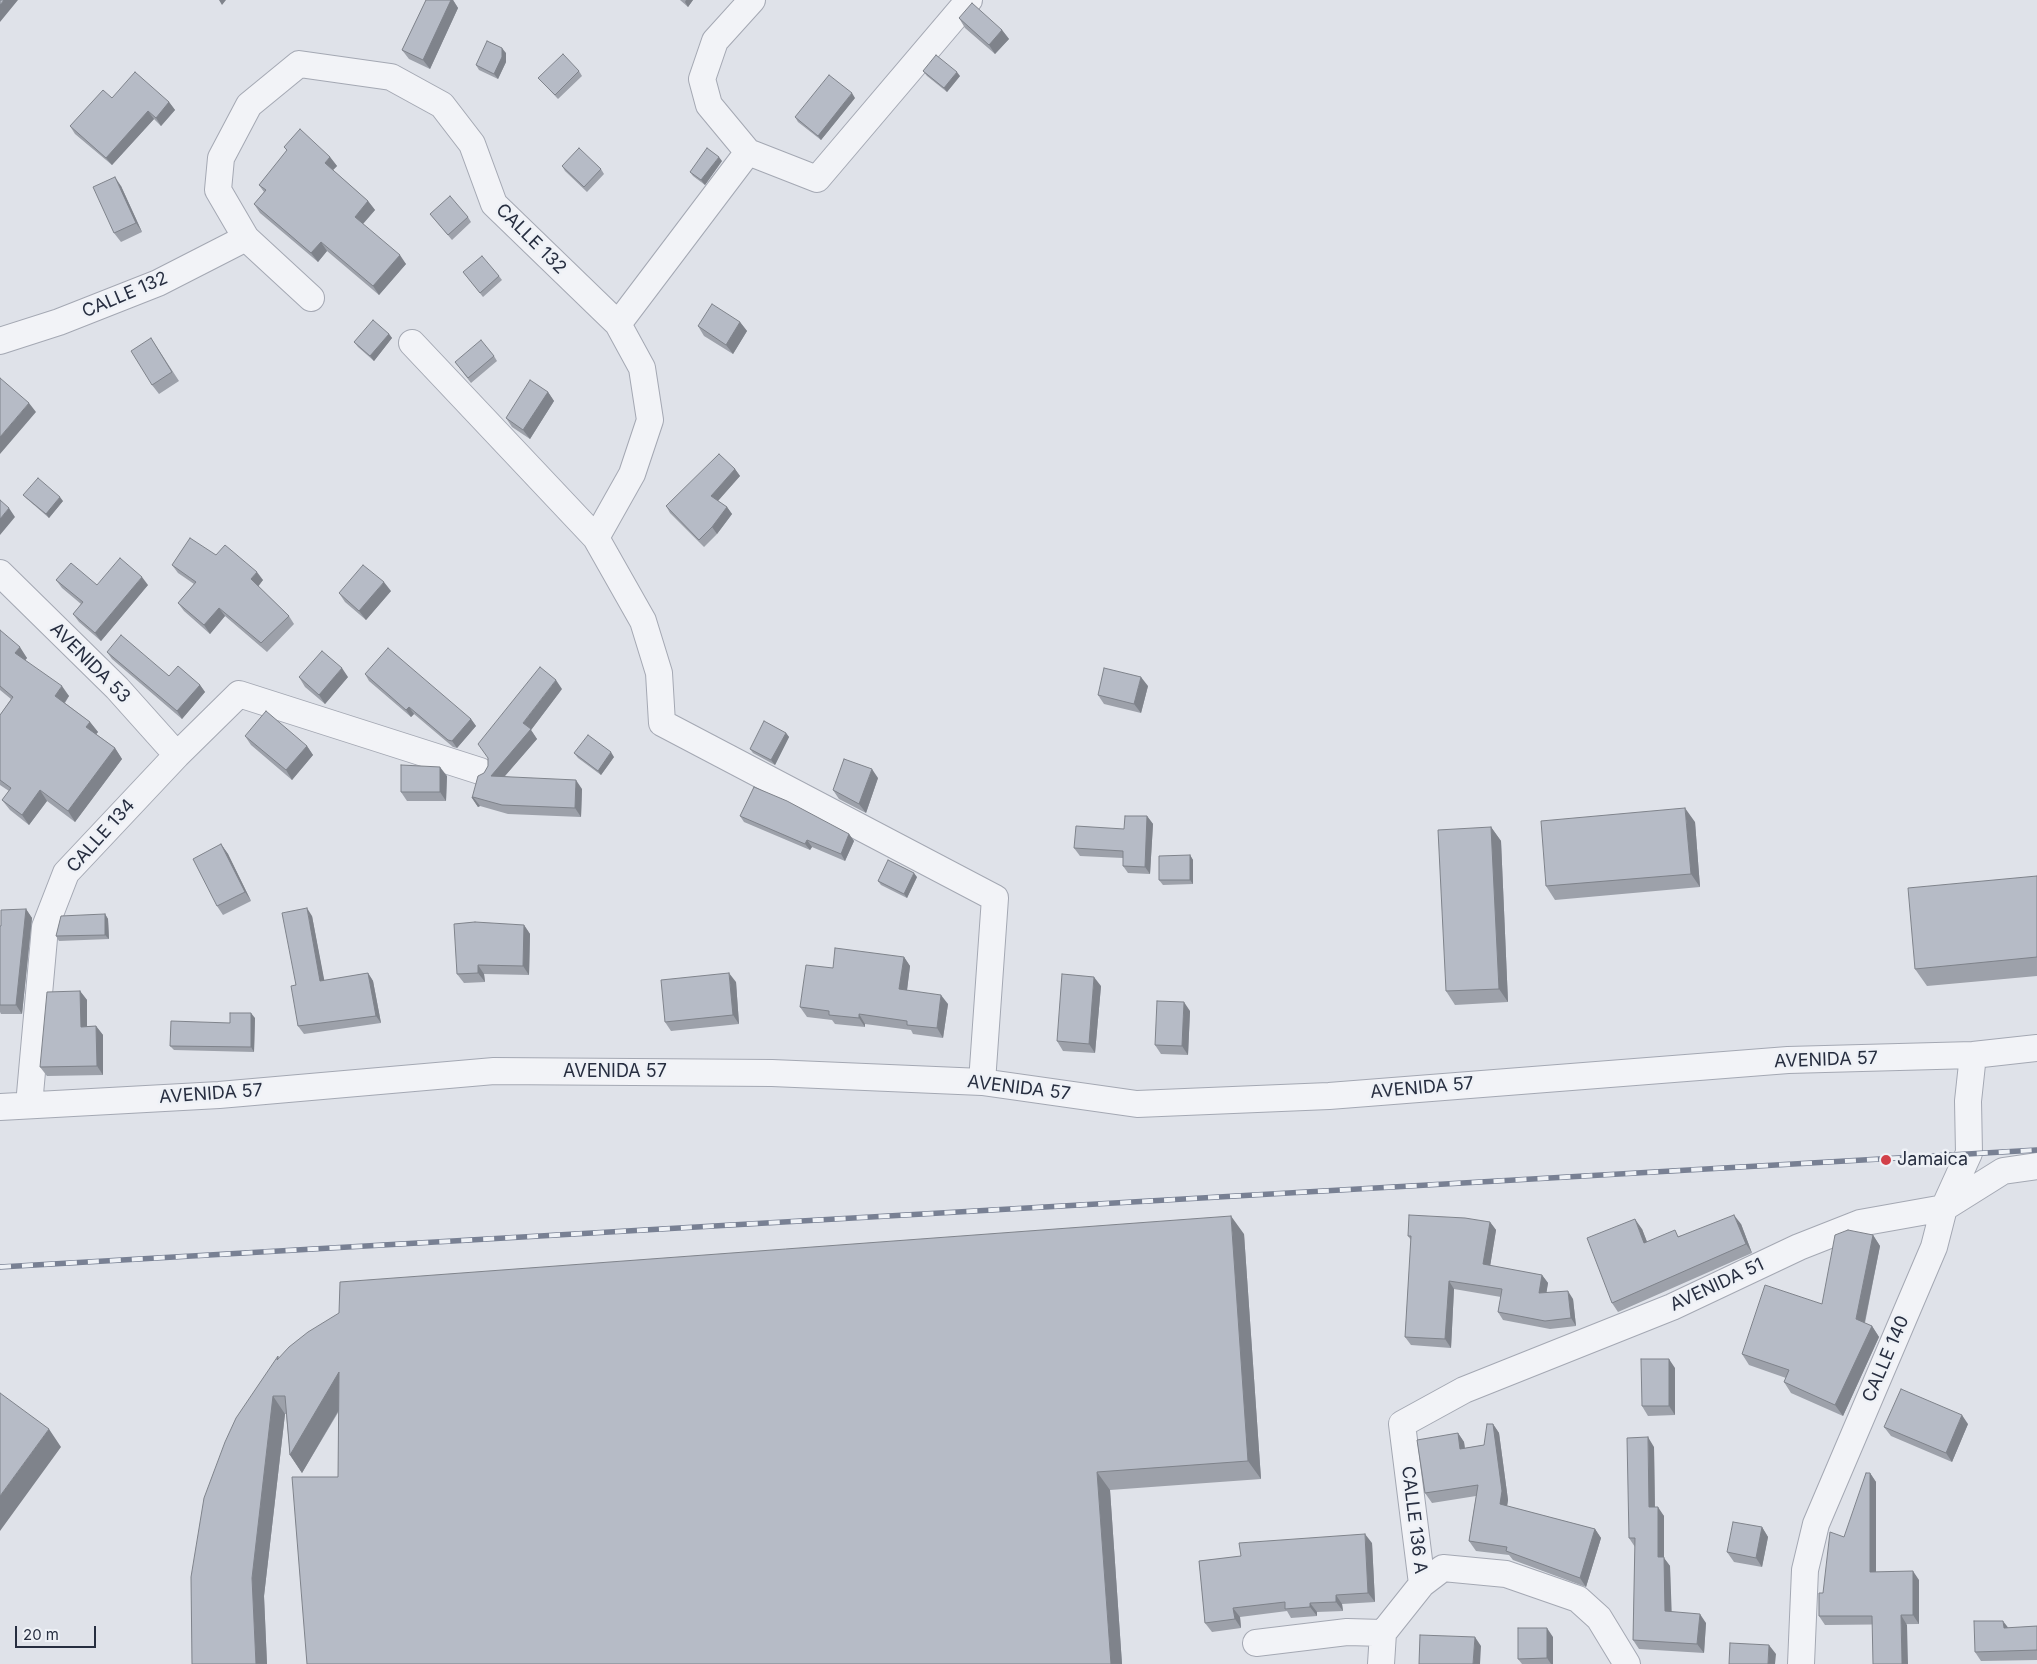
<!DOCTYPE html>
<style>
body{margin:0}
#map{position:relative;width:2037px;height:1664px;overflow:hidden;background:#dfe2e9;font-family:Inter,sans-serif}
canvas{display:block}
.scale{position:absolute;left:15px;top:1626px;width:81px;height:22px;box-sizing:border-box;border:2px solid #272e40;border-top:0;padding-left:6px;font-size:15px;line-height:18px;white-space:nowrap;color:#272e40;-webkit-text-stroke:4px #eef1f6;paint-order:stroke}
</style>
<div id="map">
<canvas width="2037" height="1664"></canvas>
<div class="scale">20 m</div>
</div>
<script>
const c = document.querySelector('canvas').getContext('2d');
c.lineJoin = 'round';
const toPath = rows => new Path2D(rows.map(r => 'M' + r).join(''));
function trace(path, color, width, dash) { c.strokeStyle = color; c.lineWidth = width; c.lineCap = dash ? 'butt' : 'round'; c.setLineDash(dash || []); c.stroke(path); }
function fillPath(path, color) { c.fillStyle = color; c.fill(path, 'evenodd'); }
function drawText(font, color, halo, rows, align = 'center') {
  c.font = font + ' Inter,sans-serif'; c.lineWidth = 5; c.setLineDash([]); c.textBaseline = 'middle'; c.strokeStyle = halo; c.fillStyle = color; for (const [text, x, y, turn = 0] of rows) {
    c.save(); c.translate(x, y); c.rotate((+turn || 0) * Math.PI / 180); c.textAlign = isNaN(turn) ? turn : align; if (halo) c.strokeText(text, 0, 0); c.fillText(text, 0, 0); c.restore();
  }
}
const street = toPath([
 [748,152,817,179,969,0],
 [246,238,311,298],
 [618,324,748,152,709,105,702,79,715,41,752,0],
 [0,341,59,322,158,283,246,238,218,190,221,158,249,105,299,64,391,77,442,105,472,144,494,204,618,324,642,368,650,420,632,474,596,538],
 [412,343,596,538,643,621,659,673,662,723,995,898,982,1082],
 [0,573,117,688,177,755],
 [29,1105,45,927,66,873,177,755,239,694,480,771],
 [0,1107,219,1095,494,1071,772,1073,982,1082,1137,1104,1329,1096,1788,1060,1973,1055,2037,1048],
 [1422,1584,1402,1424,1464,1390,1672,1307,1799,1247,1860,1223,1944,1208,2003,1171,2037,1166],
 [1256,1643,1347,1632,1383,1633],
 [1381,1664,1383,1633,1422,1584,1443,1568,1506,1574,1578,1599,1599,1618,1627,1664],
 [1801,1664,1805,1570,1816,1524,1934,1247,1944,1208,1969,1153,1968,1101,1973,1055]
]);
trace(street, '#a4a8b3', 28);
trace(street, '#f2f3f7', 26);
const rail = toPath([
 [0,1267,2037,1150]
]);
trace(rail, '#788093', 5.5);
trace(rail, '#eef1f6', 4, [11]);
fillPath(toPath([
 [426,0,453,0,458,8,430,69,409,59,402,50],
 [680,0,693,0,688,7],
 [959,18,1002,30,1009,39,995,54,965,28],
 [506,53,506,62,498,79,479,70,476,65],
 [579,71,582,76,558,99,542,82,538,78],
 [923,71,960,76,947,92,927,76],
 [112,98,169,102,175,110,161,126,154,119,112,165,75,134,70,126],
 [855,98,821,140,798,122,795,117],
 [284,147,330,157,337,166,333,170,368,201,375,210,363,224,406,264,379,295,327,251,318,262,260,213,254,204,264,192,259,185,287,151],
 [722,161,705,185,693,176,690,172],
 [562,166,601,169,604,174,587,192,565,171],
 [121,186,142,232,121,242,114,233],
 [430,214,468,217,471,222,452,240],
 [463,272,499,276,502,280,483,297],
 [740,322,747,331,733,354,704,336,698,326],
 [389,334,392,338,374,361,358,347,354,342],
 [151,338,179,381,159,394,152,385],
 [494,356,497,361,471,383,455,362],
 [548,392,554,401,530,439,512,427,506,418],
 [735,469,740,476,718,501,727,507,732,514,717,534,704,547,670,513,666,506],
 [23,495,63,501,49,518,27,499],
 [216,555,263,580,258,586,289,616,294,624,267,652,225,616,210,634,184,611,178,603,194,584,178,573,172,565],
 [56,580,97,585,148,585,101,641,79,622,73,614,81,604,62,588],
 [391,591,366,620,345,602,339,593],
 [0,630,27,658,25,660,69,696,65,703,90,722,98,732,96,734,115,748,122,759,75,822,47,801,29,825,10,810,2,800,9,791,0,785,0,715,11,699,0,690],
 [107,652,169,676,200,685,205,692,182,719,112,659],
 [365,674,471,719,476,726,457,748,453,747,414,714,411,717,369,681],
 [299,677,348,677,325,704,305,687],
 [1148,686,1141,713,1104,704,1098,695],
 [562,689,531,730,537,739,505,776,582,789,581,817,508,814,480,806,478,807,472,798,488,766,488,759],
 [786,733,789,737,775,765,753,753,750,749],
 [245,736,307,746,313,755,292,780,251,745],
 [574,753,614,757,601,775,578,758],
 [447,776,446,801,407,801,401,792],
 [878,778,866,813,839,799,833,790],
 [740,816,849,834,854,841,845,861,812,847,810,850,744,822],
 [1147,816,1153,824,1150,874,1128,873,1123,866,1123,858,1080,856,1074,848,1124,829],
 [1695,822,1700,887,1555,900,1546,886],
 [1491,827,1501,841,1508,1002,1455,1005,1446,991],
 [221,844,228,854,251,901,223,915,217,906],
 [1190,855,1193,860,1193,884,1163,885,1159,880],
 [2037,876,2037,976,1927,986,1915,969],
 [917,877,907,898,881,885,878,881],
 [26,909,32,918,22,1014,1,1014,0,1012,0,926,1,926],
 [105,914,108,919,109,939,59,941,56,936],
 [312,916,324,981,368,973,373,981,381,1023,304,1034,298,1026,296,985],
 [524,925,530,934,529,975,484,974,485,982,464,983,457,974],
 [904,957,910,966,907,990,948,1004,943,1038,913,1034,911,1030,865,1024,865,1027,835,1024,832,1020,807,1017,800,1007,833,968],
 [736,982,739,1024,671,1031,665,1022],
 [1101,986,1095,1053,1063,1051,1057,1041],
 [80,991,87,1000,87,1026,96,1026,103,1035,103,1075,47,1076,40,1067],
 [1190,1011,1188,1055,1161,1054,1155,1045],
 [255,1018,254,1052,174,1050,170,1046,230,1023],
 [1490,1222,1496,1230,1490,1266,1542,1275,1548,1283,1546,1293,1573,1299,1576,1326,1550,1329,1503,1320,1498,1312,1501,1297,1454,1289,1451,1348,1411,1345,1405,1337,1411,1240,1408,1236],
 [1741,1224,1752,1253,1618,1312,1612,1303,1642,1229,1647,1242,1679,1236],
 [1244,1234,1261,1479,1110,1490,1122,1664,307,1664,338,1477,339,1411,302,1473,290,1455,286,1414,285,1414,264,1596,267,1664,192,1664,278,1356,279,1358],
 [1873,1235,1880,1246,1865,1323,1872,1326,1879,1337,1843,1416,1791,1393,1784,1382,1786,1378,1749,1365,1742,1354,1822,1304],
 [1675,1368,1675,1415,1648,1416,1642,1406],
 [1493,1424,1499,1433,1508,1500,1507,1506,1595,1529,1601,1538,1586,1587,1513,1560,1509,1555,1476,1551,1469,1541,1476,1496,1432,1503,1425,1493,1458,1433,1464,1442,1465,1448,1484,1445],
 [1968,1424,1952,1462,1891,1436,1884,1427],
 [1654,1447,1655,1507,1664,1516,1664,1558,1670,1566,1671,1612,1706,1623,1704,1653,1639,1649,1633,1640,1635,1547,1629,1538],
 [1870,1473,1876,1482,1876,1572,1919,1580,1919,1624,1825,1625,1819,1616,1823,1593],
 [1762,1527,1768,1537,1762,1567,1734,1562,1727,1552],
 [1372,1543,1375,1602,1342,1604,1343,1611,1317,1612,1317,1616,1291,1618,1287,1611,1240,1617,1241,1628,1212,1632,1205,1623,1199,1561],
 [2037,1626,2037,1660,1981,1661,1975,1652,2008,1628],
 [1553,1637,1553,1664,1522,1664,1518,1659]
]), '#9da1aa');
fillPath(toPath([
 [4,0,18,0,0,22,0,5],
 [219,0,226,0,222,5],
 [451,0,453,0,458,8,430,69,423,60],
 [686,0,693,0,688,7,685,2],
 [1002,30,1009,39,995,54,989,45],
 [502,48,506,53,506,62,498,79,494,74],
 [957,72,960,76,947,92,944,88],
 [852,93,855,98,821,140,818,136],
 [169,102,175,110,161,126,156,118],
 [148,111,154,119,112,165,106,158],
 [330,157,337,166,331,172,325,163],
 [719,157,722,161,705,185,701,180],
 [115,177,121,186,142,232,136,223],
 [368,201,375,210,361,226,355,217],
 [321,242,327,251,318,262,311,253],
 [400,255,406,264,379,295,373,286],
 [740,322,747,331,733,354,726,345],
 [389,334,392,338,374,361,370,356],
 [548,392,554,401,530,439,523,430],
 [29,403,36,412,0,454,0,437],
 [735,469,740,476,716,503,711,496],
 [60,497,63,501,49,518,46,514],
 [727,507,732,514,717,534,712,527],
 [9,508,15,517,0,535,0,519],
 [257,572,263,580,257,588,251,579],
 [142,577,148,585,101,641,95,633],
 [384,582,391,591,366,620,359,611],
 [219,608,225,616,210,634,204,625],
 [20,647,27,658,23,663,15,653],
 [342,668,348,677,325,704,319,695],
 [1141,677,1148,686,1141,713,1134,704],
 [556,680,562,689,531,730,537,739,497,785,491,776,523,723],
 [200,685,205,692,182,719,177,711],
 [62,686,69,696,62,706,55,696],
 [409,707,414,714,411,717,406,710],
 [471,719,476,726,457,748,452,741],
 [90,722,98,732,93,738,86,727],
 [786,733,789,737,775,765,771,760],
 [307,746,313,755,292,780,286,770],
 [115,748,122,759,75,822,68,811],
 [611,752,614,757,601,775,598,771],
 [440,767,447,776,446,801,440,792],
 [872,769,878,778,866,813,859,804],
 [576,780,582,789,581,817,575,808],
 [40,790,47,801,29,825,22,815],
 [473,797,480,806,478,807,472,798],
 [1685,808,1695,822,1700,887,1691,874],
 [1147,816,1153,824,1150,874,1145,867],
 [1491,827,1501,841,1508,1002,1499,989],
 [849,834,854,841,845,861,841,854],
 [807,840,812,847,810,850,805,844],
 [221,844,228,854,251,901,245,892],
 [1190,855,1193,860,1193,884,1190,880],
 [914,873,917,877,907,898,904,894],
 [307,908,312,916,326,989,320,981],
 [26,909,32,918,22,1014,16,1005],
 [105,914,108,919,109,939,105,935],
 [524,925,530,934,529,975,523,966],
 [904,957,910,966,906,998,899,989],
 [478,965,484,974,485,982,478,973],
 [368,973,373,981,381,1023,376,1016],
 [729,973,736,982,739,1024,733,1015],
 [1094,977,1101,986,1095,1053,1089,1044],
 [80,991,87,1000,87,1036,81,1027],
 [941,995,948,1004,943,1038,937,1028],
 [1184,1002,1190,1011,1188,1055,1182,1046],
 [251,1013,255,1018,254,1052,251,1047],
 [859,1014,865,1024,865,1027,859,1018],
 [96,1026,103,1035,103,1075,97,1066],
 [1734,1215,1741,1224,1752,1253,1746,1244],
 [1231,1216,1244,1234,1261,1479,1248,1461],
 [1635,1219,1642,1229,1651,1252,1644,1243],
 [1490,1222,1496,1230,1489,1273,1483,1264],
 [1873,1235,1880,1246,1863,1330,1856,1319],
 [1542,1275,1548,1283,1545,1302,1539,1293],
 [1449,1281,1454,1289,1451,1348,1445,1339],
 [1568,1291,1573,1299,1576,1326,1571,1318],
 [1872,1326,1879,1337,1843,1416,1835,1405],
 [1669,1359,1675,1368,1675,1415,1669,1406],
 [339,1372,351,1389,302,1473,290,1455],
 [273,1396,285,1414,264,1596,267,1664,256,1664,252,1578],
 [1962,1415,1968,1424,1952,1462,1946,1453],
 [1493,1424,1499,1433,1508,1500,1506,1513,1500,1504],
 [49,1429,61,1447,0,1531,0,1496],
 [1458,1433,1464,1442,1466,1458,1460,1449],
 [1648,1437,1654,1447,1655,1516,1649,1507],
 [1097,1472,1110,1490,1122,1664,1111,1664],
 [1870,1473,1876,1482,1876,1581,1870,1572],
 [1658,1507,1664,1516,1664,1558,1670,1566,1672,1620,1665,1611,1658,1557],
 [1762,1527,1768,1537,1762,1567,1756,1558],
 [1595,1529,1601,1538,1586,1587,1580,1578],
 [1365,1534,1372,1543,1375,1602,1368,1593],
 [1913,1571,1919,1580,1919,1624,1913,1615],
 [1336,1595,1342,1604,1343,1611,1336,1602],
 [1310,1603,1317,1612,1317,1616,1310,1607],
 [1233,1608,1240,1617,1241,1628,1235,1619],
 [1700,1614,1706,1623,1704,1653,1697,1644],
 [1901,1615,1907,1625,1908,1664,1902,1664],
 [2003,1621,2010,1630,2004,1628],
 [1547,1628,1553,1637,1553,1664,1551,1664,1547,1658],
 [1475,1637,1481,1646,1480,1664,1473,1664],
 [1769,1645,1776,1654,1775,1664,1768,1664]
]), '#7f838b');
const building = toPath([
 [0,0,4,0,0,5,0,0],
 [426,0,451,0,423,60,402,50,426,0],
 [972,3,1002,30,989,45,959,18,972,3],
 [487,41,502,48,502,57,494,74,476,65,487,41],
 [563,54,579,71,555,95,538,78,563,54],
 [936,55,957,72,944,88,923,71,936,55],
 [135,72,169,102,156,118,148,111,106,158,70,126,103,90,112,98,135,72],
 [829,75,852,93,818,136,795,117,829,75],
 [300,129,330,157,325,163,368,201,355,217,400,255,373,286,321,242,311,253,254,204,266,190,259,185,287,150,284,147,300,129],
 [579,148,601,169,584,187,562,166,579,148],
 [707,148,719,157,701,180,690,172,707,148],
 [115,177,136,223,114,233,93,187,115,177],
 [450,196,468,217,448,235,430,214,450,196],
 [482,256,499,276,480,293,463,272,482,256],
 [712,304,740,322,726,345,698,326,712,304],
 [373,320,389,334,370,356,354,342,373,320],
 [151,338,172,372,152,385,131,351,151,338],
 [481,340,494,356,468,378,455,362,481,340],
 [0,378,29,403,0,437,0,378],
 [530,380,548,392,523,430,506,418,530,380],
 [719,454,735,469,711,496,727,507,712,527,699,540,666,506,719,454],
 [38,478,60,497,46,514,23,495,38,478],
 [0,500,9,508,0,519,0,500],
 [190,538,216,555,225,545,257,572,251,579,289,616,261,643,219,608,204,625,178,603,196,582,172,565,190,538],
 [120,558,142,577,95,633,73,614,83,602,56,580,71,563,97,585,120,558],
 [363,565,384,582,359,611,339,593,363,565],
 [0,630,20,647,15,653,62,686,55,696,90,722,86,727,115,748,68,811,40,790,22,815,2,800,11,788,0,780,0,715,13,697,0,686,0,630],
 [121,635,169,676,178,666,200,685,177,711,107,652,121,635],
 [388,648,471,719,452,741,448,740,409,707,406,710,365,674,388,648],
 [322,651,342,668,319,695,299,677,322,651],
 [540,667,556,680,523,723,531,729,491,776,576,780,575,808,502,805,473,797,472,798,478,776,484,773,488,766,488,758,478,744,540,667],
 [1104,668,1141,677,1134,704,1098,695,1104,668],
 [266,711,307,746,286,770,245,736,266,711],
 [764,721,786,733,771,760,750,749,764,721],
 [588,735,611,752,598,771,574,753,588,735],
 [844,759,872,769,859,804,833,790,844,759],
 [401,765,440,767,440,792,401,792,401,765],
 [754,787,787,801,849,834,841,854,807,840,805,844,740,816,754,787],
 [1685,808,1691,874,1546,886,1541,821,1685,808],
 [1125,816,1147,816,1145,867,1123,866,1123,851,1074,848,1076,826,1124,829,1125,816],
 [1491,827,1499,989,1446,991,1438,830,1491,827],
 [221,844,245,892,217,906,193,859,221,844],
 [1190,855,1190,880,1159,880,1159,856,1190,855],
 [888,860,914,873,904,894,878,881,888,860],
 [2037,876,2037,957,1915,969,1908,888,2037,876],
 [307,908,320,981,368,973,376,1016,298,1026,291,986,296,985,282,913,307,908],
 [26,909,16,1005,0,1005,0,926,1,926,1,910,26,909],
 [105,914,105,935,56,936,61,916,105,914],
 [475,922,524,925,523,966,478,965,478,973,457,974,454,924,475,922],
 [835,948,904,957,899,989,941,995,937,1028,907,1025,907,1021,859,1014,859,1018,829,1015,829,1011,800,1007,806,965,833,968,835,948],
 [729,973,733,1015,665,1022,661,980,729,973],
 [1062,974,1094,977,1089,1044,1057,1041,1062,974],
 [80,991,81,1027,96,1026,97,1066,40,1067,47,992,80,991],
 [1157,1001,1184,1002,1182,1046,1155,1045,1157,1001],
 [230,1013,251,1013,251,1047,170,1046,171,1021,230,1023,230,1013],
 [1409,1215,1465,1218,1490,1222,1483,1264,1542,1275,1539,1293,1568,1291,1571,1318,1545,1321,1498,1312,1502,1289,1449,1281,1445,1339,1405,1337,1411,1236,1408,1236,1409,1215],
 [1734,1215,1746,1244,1612,1303,1587,1238,1635,1219,1644,1243,1675,1230,1678,1237,1734,1215],
 [1231,1216,1248,1461,1097,1472,1111,1664,307,1664,292,1477,338,1477,339,1372,290,1455,285,1396,273,1396,252,1578,256,1664,192,1664,191,1577,204,1498,225,1442,236,1418,278,1356,277,1360,289,1347,308,1332,339,1313,340,1282,1231,1216],
 [1848,1230,1873,1235,1856,1319,1872,1326,1835,1405,1784,1382,1789,1370,1742,1354,1765,1285,1822,1304,1835,1235,1848,1230],
 [1641,1359,1669,1359,1669,1406,1642,1406,1641,1359],
 [1901,1389,1962,1415,1946,1453,1884,1427,1901,1389],
 [0,1393,49,1429,0,1496,0,1393],
 [1487,1424,1493,1424,1502,1491,1500,1504,1595,1529,1580,1578,1506,1551,1507,1547,1469,1541,1478,1485,1425,1493,1417,1440,1458,1433,1460,1449,1484,1445,1487,1424],
 [1648,1437,1649,1507,1658,1507,1658,1557,1664,1557,1665,1611,1700,1614,1697,1644,1633,1640,1635,1538,1629,1538,1627,1438,1648,1437],
 [1866,1473,1870,1473,1870,1572,1913,1571,1913,1615,1901,1615,1902,1664,1873,1664,1872,1616,1819,1616,1819,1593,1823,1593,1830,1532,1844,1537,1866,1473],
 [1733,1522,1762,1527,1756,1558,1727,1552,1733,1522],
 [1365,1534,1368,1593,1336,1595,1336,1602,1310,1603,1310,1607,1285,1609,1285,1602,1233,1608,1235,1619,1205,1623,1199,1561,1241,1556,1239,1543,1365,1534],
 [1974,1621,2003,1621,2004,1628,2037,1626,2037,1650,1975,1652,1974,1621],
 [1518,1628,1547,1628,1547,1658,1518,1659,1518,1628],
 [1420,1635,1475,1637,1473,1664,1419,1664,1420,1635],
 [1730,1643,1769,1645,1768,1664,1729,1664,1730,1643]
]);
fillPath(building, '#b6bbc6');
trace(building, '#7f838b', 1);
for (const [x, y, r, color] of [
 [1886,1160,6,"#d24049"]
]) { const dot = new Path2D(); dot.arc(x, y, r, 0, 2 * Math.PI); c.fillStyle = color; c.fill(dot); trace(dot, '#eef1f6', 2); }
drawText('18px', '#272e40', '#eef1f6', [
 ["CALLE 132",531,239,45],
 ["CALLE 132",125,295,-23],
 ["AVENIDA 53",90,663,45],
 ["CALLE 134",101,836,-48],
 ["AVENIDA 57",1826,1060,-2],
 ["AVENIDA 57",615,1072],
 ["AVENIDA 57",1019,1088,7],
 ["AVENIDA 57",1422,1088,-5],
 ["AVENIDA 57",211,1094,-4],
 ["AVENIDA 51",1717,1285,-25],
 ["CALLE 140",1886,1359,-67],
 ["CALLE 136 A",1414,1520,83]
]);
drawText('18px', '#272e40', '#eef1f6', [
 ["Jamaica",1897,1160]
], 'left');
</script>
